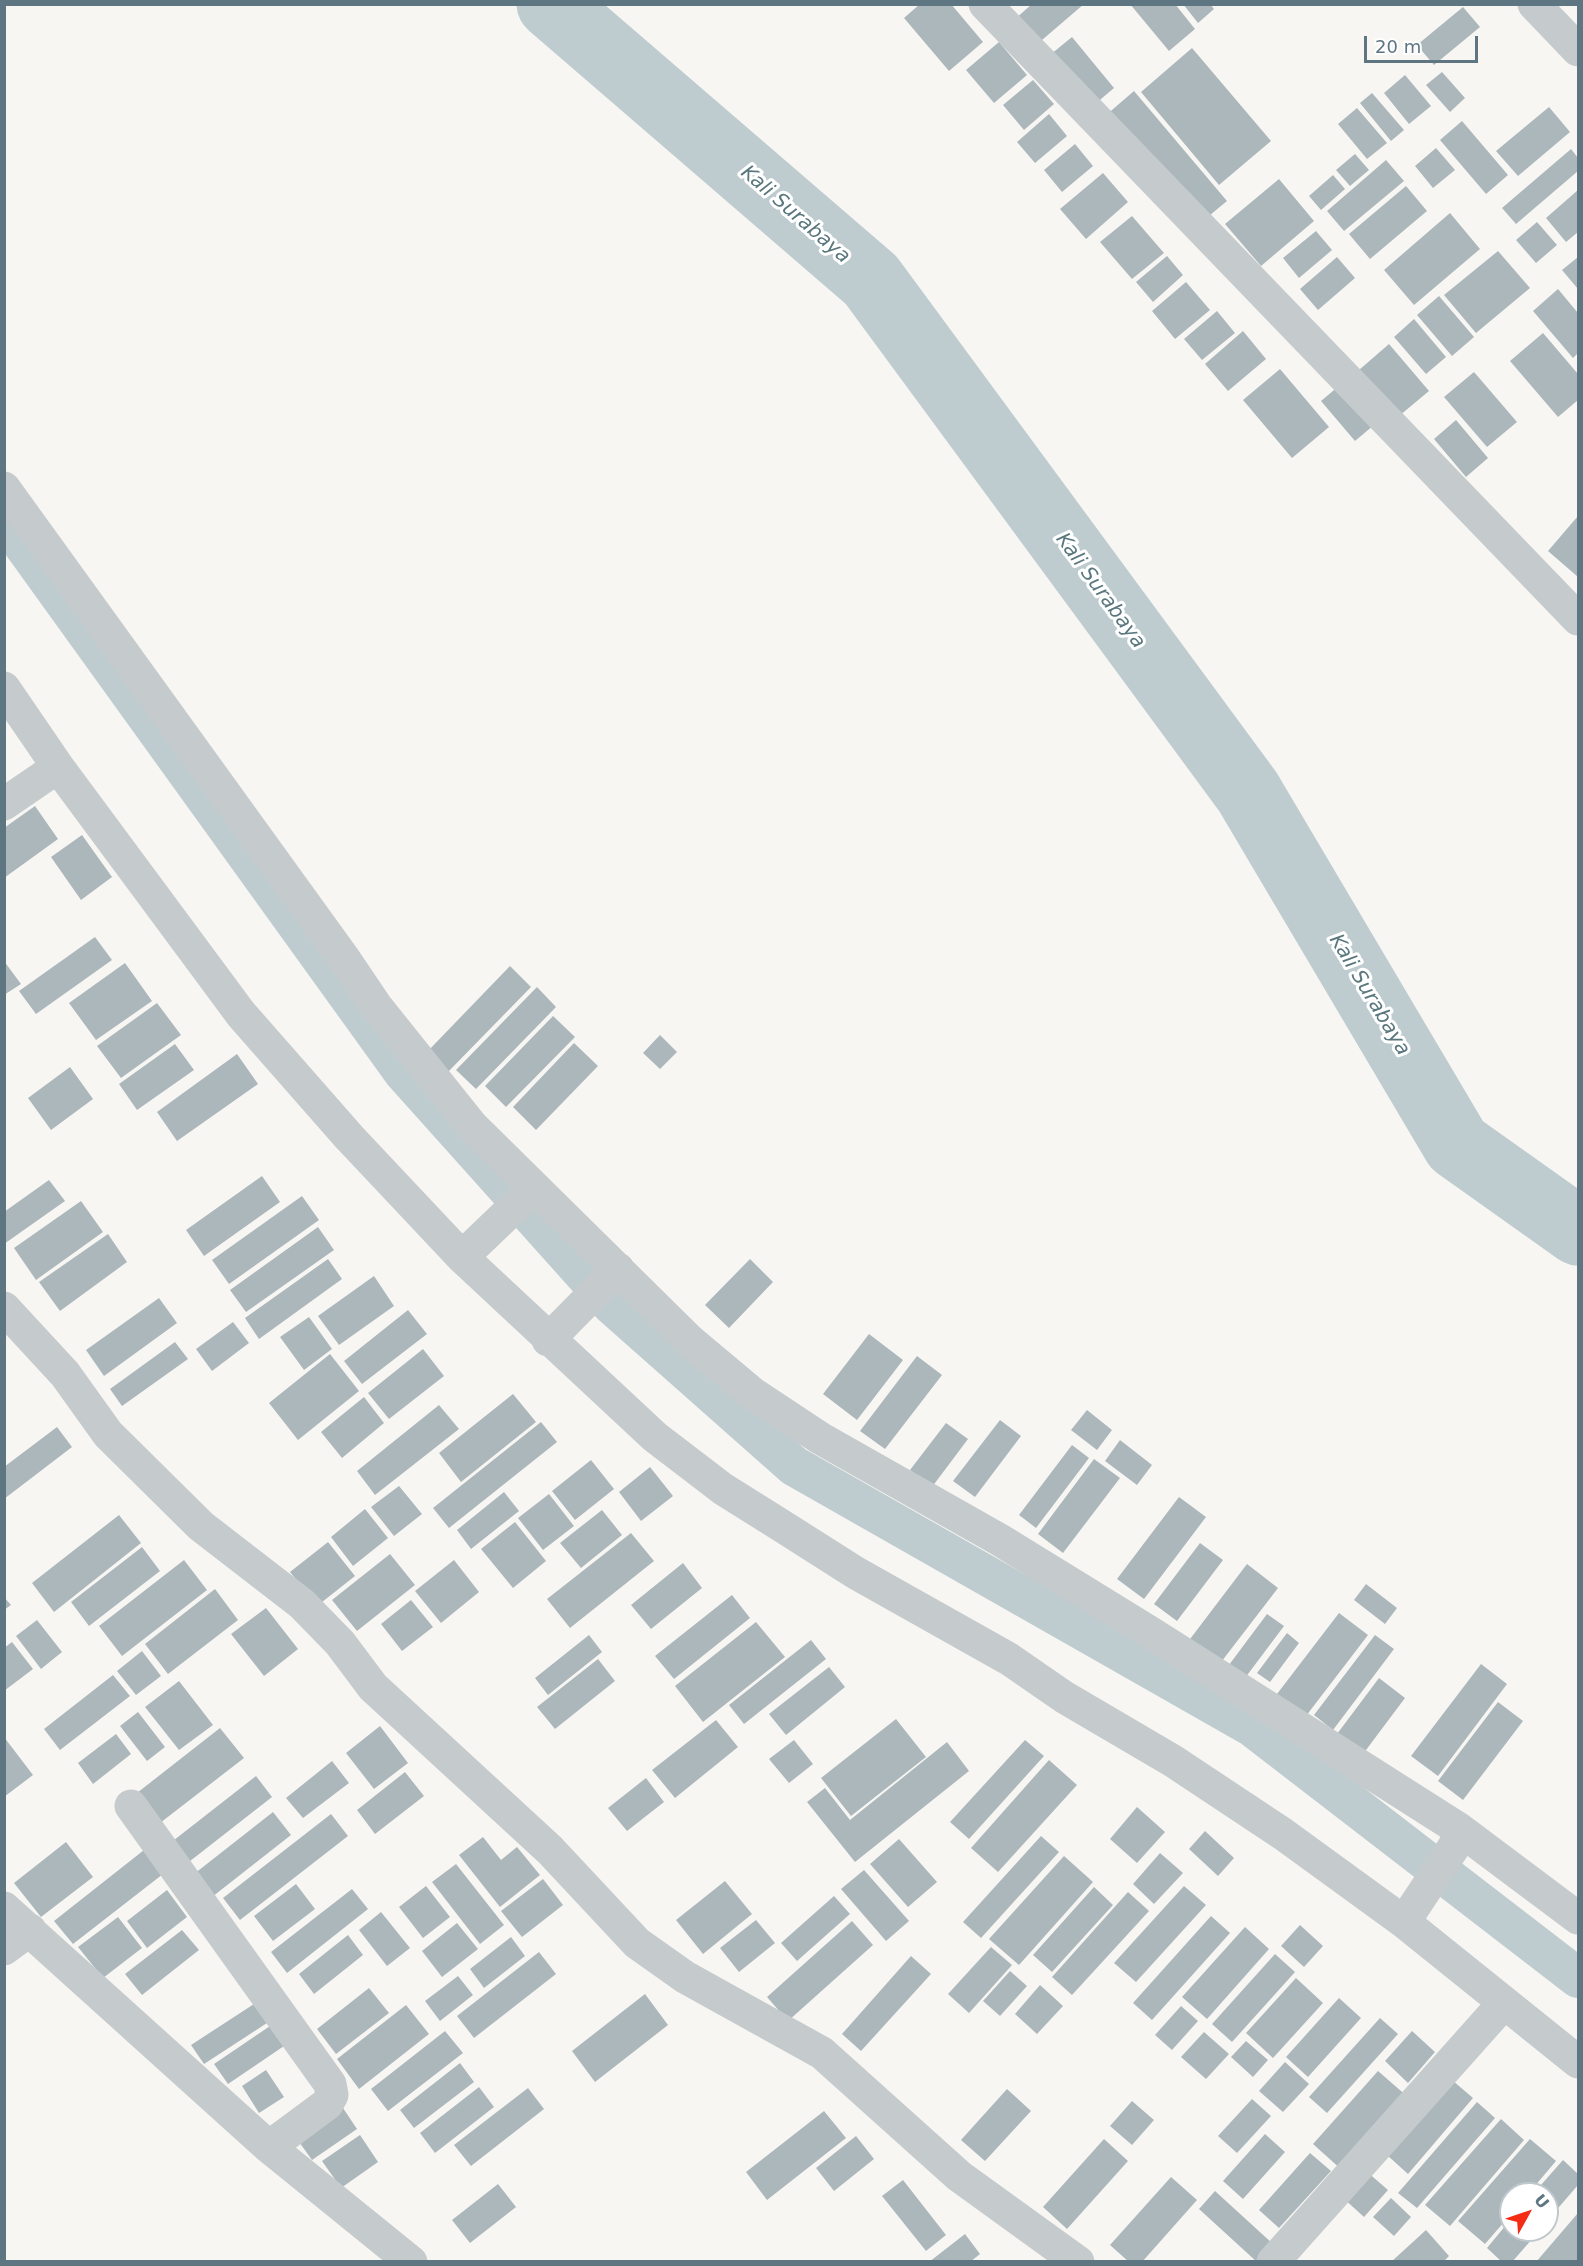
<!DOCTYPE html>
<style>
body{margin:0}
#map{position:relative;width:1583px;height:2266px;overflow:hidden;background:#f7f6f2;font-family:"DejaVu Sans",sans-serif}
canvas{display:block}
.frame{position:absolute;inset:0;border:6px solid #5e7681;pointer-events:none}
.north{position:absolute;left:1499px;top:2182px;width:60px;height:60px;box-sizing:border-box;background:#fff;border:2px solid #bfc8cd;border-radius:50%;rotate:50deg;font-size:16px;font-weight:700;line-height:24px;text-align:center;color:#5e7681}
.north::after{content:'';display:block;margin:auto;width:21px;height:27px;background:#f42c14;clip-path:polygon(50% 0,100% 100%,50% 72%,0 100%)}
.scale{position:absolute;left:1364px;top:36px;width:114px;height:27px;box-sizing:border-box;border:3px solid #5e7681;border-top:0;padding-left:8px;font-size:18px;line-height:21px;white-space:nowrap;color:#5e7681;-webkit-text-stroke:4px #fff;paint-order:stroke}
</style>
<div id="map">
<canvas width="1583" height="2266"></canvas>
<div class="frame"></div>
<div class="north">U</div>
<div class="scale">20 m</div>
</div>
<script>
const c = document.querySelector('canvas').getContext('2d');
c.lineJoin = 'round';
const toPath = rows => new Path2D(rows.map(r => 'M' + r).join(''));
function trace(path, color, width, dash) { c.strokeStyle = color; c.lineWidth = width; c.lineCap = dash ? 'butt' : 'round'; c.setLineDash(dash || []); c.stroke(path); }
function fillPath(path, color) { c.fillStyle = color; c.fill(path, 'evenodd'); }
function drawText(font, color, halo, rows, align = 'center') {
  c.font = font + ' "DejaVu Sans",sans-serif'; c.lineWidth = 6; c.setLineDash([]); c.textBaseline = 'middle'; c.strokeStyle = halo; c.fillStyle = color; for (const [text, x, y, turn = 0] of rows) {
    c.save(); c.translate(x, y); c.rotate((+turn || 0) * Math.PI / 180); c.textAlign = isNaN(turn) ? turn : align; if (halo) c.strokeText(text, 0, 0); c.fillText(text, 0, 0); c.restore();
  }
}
trace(toPath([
 [4,518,404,1073,611,1304,794,1466,1251,1726,1578,1978]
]), '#beccd0', 40);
trace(toPath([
 [551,4,871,280,1248,792,1457,1145,1578,1231]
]), '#beccd0', 69);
fillPath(toPath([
 [920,4,951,4,983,42,949,71,904,18],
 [1032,4,1084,4,1035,46,1014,20],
 [1130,4,1175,4,1195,29,1169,51],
 [1183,4,1210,4,1214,9,1198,23],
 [1463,7,1480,27,1434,65,1417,45],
 [1072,37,1114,88,1088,110,1045,59],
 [999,42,1027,75,994,103,966,70],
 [1192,48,1271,141,1219,185,1141,92],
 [1442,72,1465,98,1450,112,1426,85],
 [1405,75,1431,106,1409,124,1384,93],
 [1033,80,1054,104,1024,130,1003,105],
 [1134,91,1227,201,1198,225,1105,116],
 [1372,93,1404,130,1391,141,1360,103],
 [1549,107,1570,132,1518,176,1496,151],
 [1357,108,1387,143,1367,159,1338,124],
 [1049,114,1067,136,1035,163,1017,142],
 [1462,121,1508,175,1486,194,1440,140],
 [1075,144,1093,166,1062,192,1044,170],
 [1436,148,1455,170,1433,188,1415,166],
 [1571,149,1578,158,1578,171,1516,224,1502,208],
 [1355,154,1369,170,1350,186,1336,170],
 [1386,160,1404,181,1344,231,1327,211],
 [1103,173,1128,202,1086,239,1060,209],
 [1333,175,1345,189,1321,210,1309,196],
 [1279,179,1314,221,1261,266,1225,224],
 [1406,186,1427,211,1370,259,1349,234],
 [1578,190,1578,232,1566,242,1546,218],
 [1450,213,1480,249,1414,305,1384,270],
 [1132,216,1164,253,1132,279,1100,242],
 [1537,222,1557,245,1536,263,1516,240],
 [1316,231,1332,250,1299,278,1283,258],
 [1498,251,1530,288,1476,333,1444,295],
 [1167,256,1183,275,1153,302,1136,282],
 [1337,257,1355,278,1318,310,1300,289],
 [1578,257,1578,289,1562,270],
 [1186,282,1210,310,1175,339,1152,311],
 [1558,289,1578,313,1578,353,1573,358,1533,311],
 [1439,296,1474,337,1452,356,1417,315],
 [1217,311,1235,333,1202,360,1184,339],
 [1414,319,1446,357,1426,374,1394,337],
 [1243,331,1266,359,1228,391,1205,364],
 [1543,333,1578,374,1578,400,1558,417,1510,361],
 [1389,344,1429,391,1399,416,1359,370],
 [1280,369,1329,427,1292,458,1243,400],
 [1474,372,1517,422,1487,447,1444,397],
 [1340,385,1374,425,1355,441,1321,401],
 [1456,420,1488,458,1466,477,1434,439],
 [1578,516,1578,577,1548,551],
 [35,806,58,839,4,878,4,828],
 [82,835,112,877,81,900,51,857],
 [95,937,112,960,36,1014,19,991],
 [4,961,21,984,4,995],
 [125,963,152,1001,96,1040,69,1003],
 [510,966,531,987,446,1074,426,1053],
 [537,987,556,1007,476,1089,456,1070],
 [157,1003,181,1035,121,1078,97,1046],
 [553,1016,575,1037,506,1107,485,1086],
 [660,1035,677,1052,660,1069,643,1053],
 [574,1043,598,1066,536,1130,513,1107],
 [175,1044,194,1070,137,1110,119,1084],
 [237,1054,258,1084,177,1141,157,1112],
 [70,1067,93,1099,51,1130,28,1098],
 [262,1176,280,1202,204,1256,186,1230],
 [49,1180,65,1201,4,1244,4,1212],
 [302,1196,319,1220,229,1284,212,1260],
 [81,1201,103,1232,36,1280,14,1248],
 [318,1227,334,1250,246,1312,230,1290],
 [108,1234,127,1262,60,1311,39,1282],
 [328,1259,342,1279,259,1339,245,1318],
 [750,1259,773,1282,729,1328,705,1305],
 [374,1276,394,1306,339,1345,318,1316],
 [159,1298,177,1323,104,1376,86,1350],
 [408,1310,427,1334,362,1384,344,1361],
 [309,1317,332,1349,304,1370,280,1337],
 [233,1322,249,1343,212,1371,196,1349],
 [869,1334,903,1360,857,1420,823,1394],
 [175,1342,188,1359,122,1406,110,1389],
 [423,1349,444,1376,389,1419,368,1393],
 [330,1354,359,1391,298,1440,269,1403],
 [917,1356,942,1375,885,1449,860,1431],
 [513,1394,536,1422,461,1482,439,1453],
 [364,1397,384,1423,342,1458,321,1432],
 [439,1405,459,1429,375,1495,357,1471],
 [1087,1410,1112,1430,1097,1450,1071,1430],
 [1000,1420,1021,1436,975,1497,953,1481],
 [541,1422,557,1442,449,1528,433,1508],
 [946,1423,968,1439,932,1487,910,1470],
 [57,1427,72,1447,4,1499,4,1467],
 [1120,1440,1152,1465,1137,1485,1105,1461],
 [1072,1445,1089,1458,1036,1528,1019,1515],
 [1094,1459,1120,1478,1063,1553,1038,1534],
 [591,1460,614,1489,575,1520,552,1491],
 [650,1467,673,1496,641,1521,619,1492],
 [399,1486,422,1514,394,1536,371,1507],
 [504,1492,519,1511,471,1549,457,1530],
 [549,1494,574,1526,543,1550,518,1518],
 [1179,1497,1206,1517,1144,1599,1117,1579],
 [365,1509,388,1538,353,1566,331,1537],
 [602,1510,622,1535,581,1568,560,1543],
 [119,1515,141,1543,54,1612,32,1583],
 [515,1522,546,1561,513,1588,481,1549],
 [631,1533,654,1561,570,1628,547,1599],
 [328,1542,355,1576,317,1606,290,1572],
 [1200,1543,1223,1560,1177,1621,1154,1604],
 [142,1547,160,1571,89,1626,71,1602],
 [390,1554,415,1585,357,1631,332,1600],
 [184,1560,207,1590,122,1656,99,1626],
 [454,1560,479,1592,441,1623,415,1591],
 [683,1563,702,1588,651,1629,631,1605],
 [1247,1564,1278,1588,1215,1670,1184,1647],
 [1366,1584,1397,1608,1385,1624,1354,1600],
 [215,1589,238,1620,168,1674,145,1644],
 [732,1595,750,1618,674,1679,655,1656],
 [4,1597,11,1605,4,1610],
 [411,1600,433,1627,402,1651,381,1624],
 [266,1608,298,1649,264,1676,231,1634],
 [1339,1613,1368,1635,1306,1716,1277,1694],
 [1267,1614,1284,1626,1242,1682,1226,1669],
 [37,1620,62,1652,41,1669,16,1636],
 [756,1622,785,1657,703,1722,675,1686],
 [1287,1633,1299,1643,1270,1682,1257,1673],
 [589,1635,602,1652,548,1695,535,1678],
 [1375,1635,1394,1649,1333,1730,1314,1715],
 [811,1640,826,1659,744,1724,729,1705],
 [12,1642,33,1669,4,1691,4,1648],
 [142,1651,161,1676,136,1695,117,1671],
 [598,1659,615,1681,555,1729,537,1707],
 [1481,1664,1507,1684,1438,1776,1411,1756],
 [829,1667,845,1687,786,1735,769,1714],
 [113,1675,130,1696,60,1750,44,1729],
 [1379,1678,1405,1698,1360,1758,1334,1738],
 [179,1681,213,1725,179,1750,145,1707],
 [1498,1702,1523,1721,1463,1800,1438,1781],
 [138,1712,165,1747,147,1761,120,1726],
 [896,1719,926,1757,851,1816,821,1778],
 [716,1720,738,1747,675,1798,652,1770],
 [380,1726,408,1763,374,1789,346,1753],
 [220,1728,244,1758,151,1830,128,1800],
 [116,1734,131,1754,93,1784,78,1763],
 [4,1737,33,1775,4,1797],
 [794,1740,813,1764,789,1783,769,1759],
 [1025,1740,1044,1756,969,1839,950,1822],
 [947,1742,969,1771,855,1862,807,1802,825,1788,850,1820],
 [1049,1760,1077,1785,998,1872,971,1848],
 [332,1761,349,1783,303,1818,286,1798],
 [405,1772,424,1796,375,1834,357,1810],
 [256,1776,272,1797,185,1865,169,1844],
 [646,1778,664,1802,627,1831,608,1808],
 [1137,1807,1165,1832,1137,1863,1110,1839],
 [273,1812,291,1835,212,1897,194,1874],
 [331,1814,348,1836,240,1920,223,1898],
 [1205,1831,1234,1858,1218,1876,1189,1849],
 [1041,1836,1059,1852,981,1938,963,1922],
 [483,1837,501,1860,517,1847,540,1875,500,1907,459,1855],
 [899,1839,937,1882,908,1907,870,1864],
 [66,1842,93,1877,41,1917,14,1883],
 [144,1850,163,1874,73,1944,54,1921],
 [1160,1853,1183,1873,1154,1904,1133,1884],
 [1064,1856,1093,1882,1019,1965,989,1939],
 [456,1864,504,1925,480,1944,432,1882],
 [864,1870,909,1921,886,1941,841,1889],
 [543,1879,563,1905,522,1937,501,1911],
 [725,1881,752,1914,703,1954,676,1920],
 [296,1884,315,1909,273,1941,254,1916],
 [426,1886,450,1917,423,1938,399,1907],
 [1184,1886,1206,1905,1136,1982,1114,1963],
 [1094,1887,1113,1905,1052,1972,1033,1955],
 [352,1889,368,1909,287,1973,271,1952],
 [167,1890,187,1917,147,1948,127,1921],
 [1128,1892,1149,1911,1072,1995,1052,1977],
 [834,1896,850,1914,797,1961,781,1943],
 [381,1912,410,1948,387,1966,359,1930],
 [1211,1916,1230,1933,1152,2020,1133,2003],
 [118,1917,142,1948,103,1978,78,1947],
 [756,1920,775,1943,739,1972,720,1948],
 [852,1921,873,1945,788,2021,767,1997],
 [457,1923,478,1949,442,1977,422,1951],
 [1300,1925,1323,1946,1304,1967,1281,1946],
 [1245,1927,1269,1949,1207,2019,1182,1997],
 [182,1930,199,1950,142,1995,125,1974],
 [348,1935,363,1955,314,1994,299,1974],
 [511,1937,525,1956,484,1988,470,1969],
 [991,1947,1012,1965,969,2013,948,1994],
 [539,1952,556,1974,474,2038,457,2016],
 [1275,1954,1295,1972,1232,2042,1212,2024],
 [911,1956,931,1974,861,2051,842,2034],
 [1010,1971,1027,1986,1000,2016,983,2001],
 [458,1976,473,1995,440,2021,425,2001],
 [1296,1978,1323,2003,1273,2058,1246,2033],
 [1040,1985,1063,2006,1037,2034,1015,2014],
 [369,1988,389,2013,336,2054,317,2029],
 [645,1994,668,2025,595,2082,572,2051],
 [1339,1998,1361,2018,1308,2077,1286,2057],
 [254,2004,267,2023,204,2064,191,2045],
 [406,2005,429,2034,359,2089,337,2059],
 [1181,2006,1198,2021,1172,2050,1155,2035],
 [1380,2018,1398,2034,1327,2113,1309,2097],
 [273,2024,287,2044,228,2084,214,2064],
 [445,2031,463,2053,388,2111,371,2089],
 [1412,2031,1435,2052,1408,2083,1385,2061],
 [1204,2032,1229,2054,1206,2079,1181,2057],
 [1246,2041,1268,2060,1253,2077,1231,2057],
 [1285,2062,1309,2084,1283,2112,1259,2091],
 [460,2063,474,2082,414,2128,400,2110],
 [266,2070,284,2097,259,2113,242,2086],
 [1378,2071,1409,2098,1343,2171,1313,2144],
 [1452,2080,1473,2098,1408,2174,1387,2155],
 [479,2087,494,2107,435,2153,420,2133],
 [528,2088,544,2109,471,2166,454,2145],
 [1007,2089,1031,2111,985,2161,961,2140],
 [1252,2099,1271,2116,1237,2153,1218,2136],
 [1132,2101,1154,2120,1132,2145,1110,2126],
 [1477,2102,1495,2118,1417,2208,1398,2193],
 [343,2108,357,2129,312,2160,297,2139],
 [824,2111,846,2138,767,2200,746,2172],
 [1501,2119,1524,2140,1450,2226,1425,2205],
 [1265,2134,1285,2152,1243,2199,1223,2181],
 [360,2135,378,2162,341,2188,322,2161],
 [856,2136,874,2159,834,2191,816,2168],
 [1104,2139,1128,2161,1067,2229,1043,2207],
 [1530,2139,1556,2161,1528,2194,1511,2194,1511,2214,1485,2244,1458,2221],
 [1310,2153,1331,2171,1279,2228,1259,2210],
 [1563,2160,1578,2174,1578,2185,1547,2221,1547,2194,1533,2194],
 [1366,2171,1388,2190,1364,2217,1342,2197],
 [1171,2177,1197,2200,1142,2262,1129,2262,1110,2245],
 [903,2180,946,2235,926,2251,882,2196],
 [498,2184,516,2207,470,2243,452,2220],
 [1215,2191,1273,2244,1257,2262,1199,2209],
 [1391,2198,1411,2217,1394,2236,1373,2217],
 [1578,2213,1577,2262,1536,2262],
 [1511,2219,1511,2230,1524,2230,1533,2238,1512,2262,1502,2262,1487,2248],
 [1426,2230,1449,2256,1443,2262,1391,2262],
 [965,2234,980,2254,970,2262,929,2262]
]), '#acb7bb');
trace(toPath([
 [985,4,1578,619],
 [1534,4,1578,50],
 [4,488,345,960,376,1006,472,1126,690,1341,752,1393,820,1438,1000,1540,1151,1633,1459,1829,1578,1918],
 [4,688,58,767,241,1014,349,1137,462,1257,655,1437,723,1489,782,1526,856,1573,1009,1659,1064,1697,1173,1761,1283,1834,1404,1922,1578,2062],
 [4,804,58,767],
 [462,1257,533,1189],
 [4,1308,65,1374,108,1434,201,1526,302,1604,340,1643,373,1687,550,1850,637,1943,685,1977,822,2053,959,2176,1078,2262],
 [548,1340,618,1269],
 [131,1806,330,2084,332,2095,327,2104,269,2147],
 [4,1908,269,2147,411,2262],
 [1404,1922,1455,1845,1459,1829],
 [4,1949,30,1930],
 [1273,2262,1503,2004]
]), '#c5cacd', 33);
drawText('italic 20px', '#59777c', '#fff', [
 ["Kali Surabaya",795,215,41],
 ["Kali Surabaya",1100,591,54],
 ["Kali Surabaya",1369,995,59]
]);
</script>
